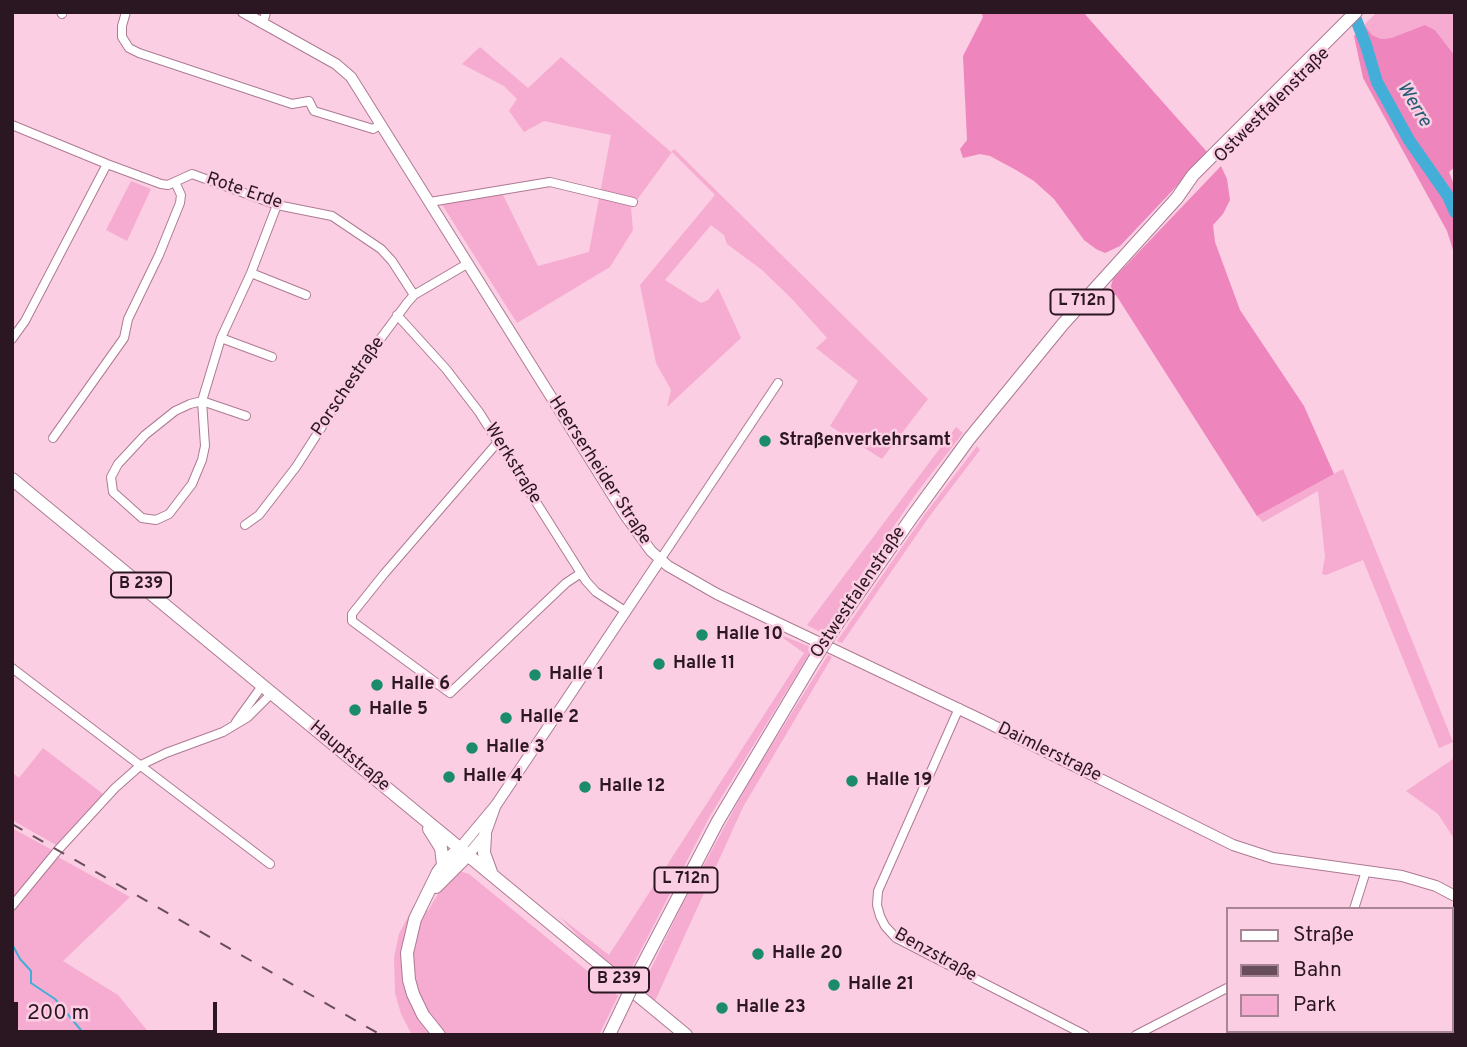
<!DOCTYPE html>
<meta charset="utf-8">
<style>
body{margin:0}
#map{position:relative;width:1467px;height:1047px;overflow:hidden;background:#fbcee3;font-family:Overpass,sans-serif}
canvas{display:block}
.frame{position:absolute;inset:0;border:14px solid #2b1721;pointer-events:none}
.legend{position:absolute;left:1226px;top:907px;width:228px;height:126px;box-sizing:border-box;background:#fbcee3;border:2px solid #a88595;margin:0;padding:9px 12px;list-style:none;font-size:21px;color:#2b1721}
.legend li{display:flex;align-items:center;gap:14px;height:35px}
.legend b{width:35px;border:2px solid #a88595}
.scale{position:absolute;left:14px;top:1002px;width:203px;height:32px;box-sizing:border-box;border:4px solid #2b1721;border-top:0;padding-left:9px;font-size:21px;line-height:24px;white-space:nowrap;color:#2b1721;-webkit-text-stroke:5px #fbcee3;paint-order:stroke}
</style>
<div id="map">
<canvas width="1467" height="1047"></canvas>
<div class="frame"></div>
<ul class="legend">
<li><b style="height:9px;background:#fff"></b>Straße</li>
<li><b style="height:9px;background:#684d5a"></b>Bahn</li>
<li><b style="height:19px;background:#f6abd0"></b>Park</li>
</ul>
<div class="scale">200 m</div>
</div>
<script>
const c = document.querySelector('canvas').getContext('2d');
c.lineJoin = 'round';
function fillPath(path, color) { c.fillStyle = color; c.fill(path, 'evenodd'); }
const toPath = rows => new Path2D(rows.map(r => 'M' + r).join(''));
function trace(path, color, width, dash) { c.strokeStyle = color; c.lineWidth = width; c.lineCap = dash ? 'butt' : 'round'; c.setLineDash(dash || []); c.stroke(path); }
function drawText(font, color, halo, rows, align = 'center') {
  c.font = font + ' Overpass,sans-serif'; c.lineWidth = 5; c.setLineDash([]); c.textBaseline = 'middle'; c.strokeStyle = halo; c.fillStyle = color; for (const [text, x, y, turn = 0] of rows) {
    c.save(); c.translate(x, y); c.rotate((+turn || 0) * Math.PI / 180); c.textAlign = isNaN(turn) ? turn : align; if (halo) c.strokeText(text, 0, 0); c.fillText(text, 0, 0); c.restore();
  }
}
fillPath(toPath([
 [1377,12,1455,12,1455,56,1435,30,1425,25,1391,38,1381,39,1372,35,1364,25],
 [480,47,528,88,561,57,671,152,674,149,928,399,882,459,830,426,858,381,816,348,827,338,792,299,762,270,727,244,724,235,711,225,665,280,701,303,708,300,718,288,741,338,667,407,671,390,656,363,640,285,715,195,672,152,631,208,633,230,610,267,517,323,441,203,501,191,538,266,589,252,611,135,544,121,524,132,509,111,517,99,504,86,462,64],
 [131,181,151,189,127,241,106,230],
 [956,427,963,433,915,495,822,633,807,625],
 [977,446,980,450,929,517,842,643,837,641,925,514],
 [1343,469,1453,742,1439,748,1363,560,1326,575,1322,574,1325,557,1318,491,1263,522,1257,516],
 [776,633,813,648,710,816,627,977,583,941,560,917,609,955,804,653],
 [828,655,832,657,743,807,655,1001,641,989,682,905,751,778],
 [43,748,103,794,56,845,12,820,12,772,19,778],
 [1455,754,1455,840,1438,814,1406,791,1453,759],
 [12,828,52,850,51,853,130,897,63,961,118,995,151,1035,25,1035,12,1023],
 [459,871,469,874,618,996,599,1035,412,1035,401,1014,395,993,394,957,399,934,414,905,428,911,438,894]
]), '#f6abd0');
fillPath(toPath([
 [981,12,1083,12,1208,153,1120,246,1105,253,1096,249,1084,240,1054,199,1034,181,1016,170,990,156,980,154,963,158,960,149,967,140,963,56,983,17],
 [1425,25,1435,30,1455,56,1455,167,1449,172,1455,187,1455,256,1447,231,1363,78,1354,36,1365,26,1372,35,1381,39,1391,38],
 [1221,166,1227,179,1230,200,1223,214,1213,225,1215,242,1240,310,1304,406,1334,474,1257,516,1116,295,1113,295,1111,286,1113,279]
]), '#ee85bc');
trace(toPath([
 [12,944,20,959,31,971,31,983,55,999,85,1035],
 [121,1035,123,1035]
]), '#43afd9', 2);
trace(toPath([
 [1353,12,1366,45,1377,82,1409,140,1448,196,1455,212]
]), '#43afd9', 12);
const street = toPath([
 [61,12,62,14],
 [126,12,122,26,122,37,129,48,139,53,292,104,309,101,314,111,373,129,381,124],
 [263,24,266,12],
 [12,125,107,164,161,184,168,185,192,174,277,205,332,216,381,249,392,261,414,295],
 [430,202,550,182,633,202],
 [251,273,306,295],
 [397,315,446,369,479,412,586,581,596,592,625,611],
 [221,338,272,357],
 [12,339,25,321,107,164],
 [246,416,202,401,190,404,175,411,145,435,118,464,111,477,113,492,142,518,156,520,169,514,192,484,202,460,205,446,202,401,221,338,251,273,277,205],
 [53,438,124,338,128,319,159,255,180,203,181,195,175,182],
 [498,442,384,574,352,614,352,621,450,693,566,583,581,573],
 [245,525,259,515,296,467,364,361,407,303,414,295,467,264],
 [660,560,778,383],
 [12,668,270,864],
 [959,708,878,891,877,905,880,916,885,926,896,938,1085,1035],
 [236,722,262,686],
 [12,906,58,850,115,788,141,765,166,753,223,732,248,717,272,693],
 [1354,909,1366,871],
 [1136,1035,1227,988]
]);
const secondary = toPath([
 [243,12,336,64,351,77,625,515,651,551,668,566,717,594,982,720,1233,845,1273,858,1402,876,1436,886,1455,896],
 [460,848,496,805,660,560],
 [468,855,485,835,495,807]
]);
const primary = toPath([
 [12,479,686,1035],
 [835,627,912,517,969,439,1063,324,1177,198,1193,175,1356,12],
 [429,829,441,848,443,864],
 [485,835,484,853,491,872],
 [436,887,468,855],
 [639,972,718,821,814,660],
 [439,1035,423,1015,413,994,409,980,407,953,415,919,438,872,447,860,460,848],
 [609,1035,622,1008],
 [1447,1035,1455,1031]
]);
trace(street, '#ad7a93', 10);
trace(secondary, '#ad7a93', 12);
trace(primary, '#ad7a93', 14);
trace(street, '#fff', 8);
trace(secondary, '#fff', 10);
trace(primary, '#fff', 12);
trace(toPath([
 [12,824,381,1035]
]), '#684d5a', 2, [12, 12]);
const primaryBridge = toPath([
 [814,660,835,627],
 [622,1008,639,972]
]);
trace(primaryBridge, '#ad7a93', 14, []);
trace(primaryBridge, '#fff', 12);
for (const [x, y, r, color] of [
 [765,441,7,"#1a8b6b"],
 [702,635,7,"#1a8b6b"],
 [659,664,7,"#1a8b6b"],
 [535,675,7,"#1a8b6b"],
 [377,685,7,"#1a8b6b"],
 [355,710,7,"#1a8b6b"],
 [506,718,7,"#1a8b6b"],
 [472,748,7,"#1a8b6b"],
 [449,777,7,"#1a8b6b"],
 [852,781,7,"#1a8b6b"],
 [585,787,7,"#1a8b6b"],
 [758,954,7,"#1a8b6b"],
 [834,985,7,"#1a8b6b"],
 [722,1008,7,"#1a8b6b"]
]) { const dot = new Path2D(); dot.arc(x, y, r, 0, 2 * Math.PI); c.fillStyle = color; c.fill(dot); trace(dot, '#fbcee3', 2.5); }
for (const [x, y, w] of [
 [1082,302,63],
 [141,585,60],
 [686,880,63],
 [619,980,60]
]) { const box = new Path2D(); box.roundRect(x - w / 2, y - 12.5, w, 25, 5); c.fillStyle = '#fbcee3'; c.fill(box); trace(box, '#2b1721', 2); }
drawText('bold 16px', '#2b1721', null, [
 ["L 712n",1082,302],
 ["B 239",141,585],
 ["L 712n",686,880],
 ["B 239",619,980]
]);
drawText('18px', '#2b1721', '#fbcee3', [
 ["Ostwestfalenstraße",1273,106,-45],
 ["Rote Erde",244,192,19],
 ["Porschestraße",349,387,-56],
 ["Werkstraße",512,464,58],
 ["Heerserheider Straße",599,471,57],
 ["Ostwestfalenstraße",859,593,-56],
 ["Daimlerstraße",1049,753,26],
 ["Hauptstraße",349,757,40],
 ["Benzstraße",935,956,29]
]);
drawText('bold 18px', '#2b1721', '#fbcee3', [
 ["Straßenverkehrsamt",779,441],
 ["Halle 10",716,635],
 ["Halle 11",673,664],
 ["Halle 1",549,675],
 ["Halle 6",391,685],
 ["Halle 5",369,710],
 ["Halle 2",520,718],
 ["Halle 3",486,748],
 ["Halle 4",463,777],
 ["Halle 19",866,781],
 ["Halle 12",599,787],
 ["Halle 20",772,954],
 ["Halle 21",848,985],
 ["Halle 23",736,1008]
], 'left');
drawText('italic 19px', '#255e75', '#fbcee3', [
 ["Werre",1413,105,59]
]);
</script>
